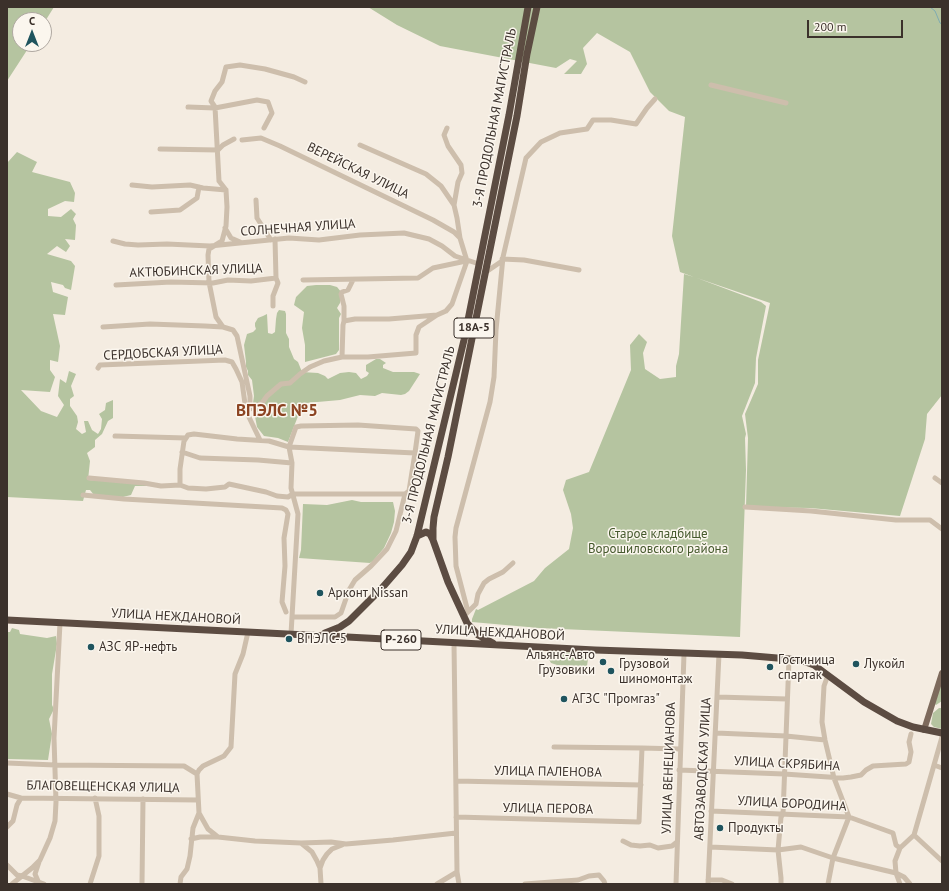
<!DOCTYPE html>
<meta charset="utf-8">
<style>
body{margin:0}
#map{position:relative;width:949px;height:891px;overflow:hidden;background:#f4ece1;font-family:"PT Sans",sans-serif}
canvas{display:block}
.frame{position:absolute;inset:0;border:8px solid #3b312b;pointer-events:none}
.north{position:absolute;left:12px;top:12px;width:40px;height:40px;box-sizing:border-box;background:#fbf6ee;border:1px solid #aea7a0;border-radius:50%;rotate:0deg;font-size:11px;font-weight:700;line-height:16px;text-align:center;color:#3b312b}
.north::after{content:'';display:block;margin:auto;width:14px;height:18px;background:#1f545e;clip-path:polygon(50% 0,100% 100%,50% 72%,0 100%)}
.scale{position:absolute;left:807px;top:20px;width:96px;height:18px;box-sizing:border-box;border:2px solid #3b312b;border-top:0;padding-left:5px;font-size:12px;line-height:14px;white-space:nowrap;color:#3b312b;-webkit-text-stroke:3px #fbf6ee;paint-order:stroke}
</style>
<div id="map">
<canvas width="949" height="891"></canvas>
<div class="frame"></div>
<div class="north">С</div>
<div class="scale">200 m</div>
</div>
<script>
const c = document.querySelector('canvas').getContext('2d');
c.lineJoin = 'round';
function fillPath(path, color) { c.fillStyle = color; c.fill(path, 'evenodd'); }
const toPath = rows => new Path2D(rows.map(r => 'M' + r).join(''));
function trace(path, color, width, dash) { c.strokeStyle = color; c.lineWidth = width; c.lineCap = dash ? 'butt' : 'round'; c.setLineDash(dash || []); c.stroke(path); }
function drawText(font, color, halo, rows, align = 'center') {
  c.font = font + ' "PT Sans",sans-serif'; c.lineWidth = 3; c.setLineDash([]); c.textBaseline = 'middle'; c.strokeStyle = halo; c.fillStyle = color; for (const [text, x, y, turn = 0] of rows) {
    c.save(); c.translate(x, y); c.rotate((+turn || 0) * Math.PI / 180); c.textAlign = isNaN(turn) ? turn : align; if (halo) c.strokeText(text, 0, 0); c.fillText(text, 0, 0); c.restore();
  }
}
fillPath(toPath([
 [7,7,54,7,44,23,44,20,20,20,20,44,31,44,7,81],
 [368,7,942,7,942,395,927,414,925,439,900,516,810,508,746,507,748,438,745,414,758,384,758,360,770,303,697,278,761,302,766,306,756,358,755,383,742,416,746,434,745,438,746,470,740,637,539,628,472,622,472,619,476,609,478,610,534,581,545,568,569,549,573,528,571,514,563,490,566,480,589,472,631,370,630,345,639,334,647,342,643,353,645,369,660,379,676,377,676,366,679,354,684,274,694,277,680,272,672,236,685,117,669,111,650,92,630,52,597,33,583,48,587,64,581,74,564,74,577,61,570,59,556,68,440,46,397,25],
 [17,152,37,162,32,172,70,182,75,193,74,202,65,201,48,209,48,216,61,217,71,209,76,214,73,219,76,225,75,240,65,239,70,246,66,252,57,246,47,254,71,261,75,266,71,290,65,288,63,285,51,282,53,292,68,297,65,315,53,314,60,346,58,362,50,360,50,370,55,377,50,392,21,390,41,411,57,417,64,405,58,396,60,379,66,383,69,371,76,374,71,386,74,396,70,399,70,406,77,416,78,422,76,429,82,434,86,432,84,421,88,421,92,430,98,434,101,429,102,419,99,414,105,410,106,403,113,400,113,418,108,421,102,434,95,440,95,447,87,453,90,461,88,480,146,483,147,486,135,486,131,495,123,497,94,495,90,490,86,490,83,501,7,497,7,163],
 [316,285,330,285,337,287,342,293,340,303,337,308,341,314,339,318,339,350,336,354,305,362,305,345,302,328,304,312,294,305,296,297,307,286],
 [279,310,285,311,286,314,286,333,289,339,289,347,294,359,298,362,302,372,318,373,325,376,328,379,340,373,349,372,356,373,361,379,367,376,369,373,366,371,366,365,376,359,380,359,386,363,383,365,383,368,393,372,414,372,420,374,409,391,405,394,401,395,382,393,375,396,360,395,340,400,306,403,300,411,288,442,278,438,264,436,257,427,254,411,255,407,253,403,254,396,252,380,248,375,248,371,246,367,246,362,244,345,247,334,253,332,256,329,255,326,255,323,258,318,263,316,267,314,268,333,272,334,275,332,276,319,277,313],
 [352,500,361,502,393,502,395,511,394,522,391,533,384,548,373,561,370,563,299,558,301,550,303,504,327,505],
 [12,628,19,630,20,634,47,638,56,636,57,644,52,674,52,705,54,709,49,719,52,734,48,760,7,759,7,632,10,632],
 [549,652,581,653,585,654,588,659,587,666,557,665,551,663,547,656],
 [942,679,942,701,936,705,935,704],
 [939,708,942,708,942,729,934,727,931,724,933,713]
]), '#b5c4a0');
trace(toPath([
 [930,7,935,11,940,23,942,24]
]), '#7facb2', 1);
trace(toPath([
 [711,85,786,103],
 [188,107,215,108,257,100,268,102,272,113,264,128],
 [242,140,261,138,280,146,433,220,454,232,459,237],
 [360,145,426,174,441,186,454,205],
 [160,149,218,150,223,145,234,139],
 [132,185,152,187,190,185,203,188,226,190],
 [256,200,257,218,271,240],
 [151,212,180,210,197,198,199,187],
 [225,228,231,238,240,242],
 [113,241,125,244,138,245,167,244,210,246,289,238,319,240,360,235,404,233,429,239,442,246,455,256,479,264],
 [502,259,524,260,579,270],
 [486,272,502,261],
 [303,280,418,278,433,268,466,261],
 [116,285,171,282,213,283,228,280,251,281,276,278],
 [273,306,273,296,278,283,276,278,275,239],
 [344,321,344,306,341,294,342,292,348,290,353,280],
 [103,327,150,324,205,326,223,327],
 [342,357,343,325,344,321,355,319,389,319,437,315,446,311,452,304,467,261,460,238,457,218,454,205,458,182,462,173,461,165,448,146,444,135,447,128],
 [98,368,100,365,225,360,232,362,236,369,242,382,246,411,262,403,267,396,281,384,290,383,300,374,310,367,324,361,342,357,368,357,416,353,416,335,419,327,437,315],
 [115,436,186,438],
 [260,440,246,411,250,407,250,396,237,336,233,330,223,327,216,317,209,282,208,255,209,249,222,241,226,226,227,207,226,190,219,181,215,107,211,101,215,91,222,82,226,67,240,65,265,69,294,77,305,82],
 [182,452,200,458,258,460,292,463],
 [89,478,144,483,161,486,180,485,180,469,184,441,188,435,194,434,237,439,269,441,289,447,292,463,291,488,298,514,291,634],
 [935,478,942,483],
 [180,485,188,488,206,489,225,487,229,484,266,492,277,496,288,497,293,494,405,494,409,491,415,453,418,431,416,429,358,425,301,426,296,427,289,447,415,453],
 [83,495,124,499,282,508,286,510,288,514,284,538,285,566,282,602,286,612],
 [745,507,811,511,896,520,930,520,942,529],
 [468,612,456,566,455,537,456,528,490,402,494,377,496,330,503,257,526,158,541,142,560,133,587,129,593,120,611,120,636,124,647,108,655,99],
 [467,613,476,604,478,594,484,583,489,579,503,572,513,563],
 [292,617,335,617,341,613,349,590,355,580,371,566,387,549,396,531,405,494],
 [454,643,457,872,459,884],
 [717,697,787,699],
 [716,733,786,736,825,740],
 [554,747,642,748],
 [7,763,55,765,184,766,197,774,199,813,193,828,190,856,187,869,181,877,180,884],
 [934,765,942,768],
 [679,770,784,774,843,778,851,777,861,775,866,770,873,766,906,764,909,762,911,752,909,742,911,734],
 [197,774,199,770,203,766,224,756,231,747,235,674,243,654,248,632],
 [456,781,641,785],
 [7,794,21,798,198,800],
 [711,811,849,817,893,833,896,845,900,848,895,861,896,873,900,884],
 [199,813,208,829,218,837,255,841,301,843,312,852,317,861,320,868,321,884],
 [456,817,639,822,642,748,680,749],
 [7,827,13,821,17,805,21,798],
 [914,835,942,861],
 [191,839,200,837,217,837],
 [623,841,631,845,640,846,650,845,658,848,672,846,677,842],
 [301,843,331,842,346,844,393,840,456,833],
 [710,847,778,850,801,847,833,858,896,873,904,877,910,884],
 [900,848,914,835,942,737],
 [7,865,17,875,22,876,44,884],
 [320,868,323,860,327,854,332,849,342,845],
 [708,880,722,880,732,884],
 [38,881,35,874,39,862],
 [12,884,32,868,40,860,50,838,55,821,56,802,54,738,60,623],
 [90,884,99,856,99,816,95,798],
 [142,884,143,799],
 [437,884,457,872],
 [525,884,578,880,589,876,599,875,604,881,605,884],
 [676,884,684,654],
 [708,884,719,654],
 [781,884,781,878,778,850,781,817,783,814,789,659],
 [828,884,833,858,849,817,834,778,825,740,822,722,824,686,828,675]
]), '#cdbeac', 5);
trace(toPath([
 [924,730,942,673]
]), '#7d6a5c', 6);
trace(toPath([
 [417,536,426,532,430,534,433,540],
 [7,620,347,637,595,650,742,655,789,659,803,661,814,665,864,702,897,721,913,727,942,733],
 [325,633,340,627,349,621,382,588,402,565,411,552,417,536,464,340,509,115,528,7],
 [493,643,478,635,467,623,448,582,433,540,433,528,434,517,448,457,517,116,527,54,537,7]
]), '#5c4c42', 7);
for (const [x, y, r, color] of [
 [320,593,4,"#1f545e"],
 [289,639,4,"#1f545e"],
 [91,647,4,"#1f545e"],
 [603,662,4,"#1f545e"],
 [856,664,4,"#1f545e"],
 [770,667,4,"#1f545e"],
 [611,671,4,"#1f545e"],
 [564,699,4,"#1f545e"],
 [720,828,4,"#1f545e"]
]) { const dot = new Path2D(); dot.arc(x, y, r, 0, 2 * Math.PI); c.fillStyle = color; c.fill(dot); trace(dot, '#fbf6ee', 1.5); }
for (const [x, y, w] of [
 [474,328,40],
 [401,640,40]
]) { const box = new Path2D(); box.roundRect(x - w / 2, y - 10, w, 20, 3); c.fillStyle = '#fbf6ee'; c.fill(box); trace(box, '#3b312b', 1); }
drawText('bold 12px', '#3b312b', null, [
 ["18А-5",474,328],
 ["Р-260",401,640]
]);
drawText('13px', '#3b312b', '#fbf6ee', [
 ["3-Я ПРОДОЛЬНАЯ МАГИСТРАЛЬ",495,118,-79],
 ["ВЕРЕЙСКАЯ УЛИЦА",358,171,26],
 ["СОЛНЕЧНАЯ УЛИЦА",298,228,-4],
 ["АКТЮБИНСКАЯ УЛИЦА",196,271,-2],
 ["СЕРДОБСКАЯ УЛИЦА",163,353,-3],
 ["3-Я ПРОДОЛЬНАЯ МАГИСТРАЛЬ",429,435,-76],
 ["УЛИЦА НЕЖДАНОВОЙ",176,617,3],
 ["УЛИЦА НЕЖДАНОВОЙ",500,633,3],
 ["УЛИЦА СКРЯБИНА",787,764,3],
 ["УЛИЦА ВЕНЕЦИАНОВА",669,768,-88],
 ["АВТОЗАВОДСКАЯ УЛИЦА",703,769,-87],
 ["УЛИЦА ПАЛЕНОВА",548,772,1],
 ["БЛАГОВЕЩЕНСКАЯ УЛИЦА",103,787,1],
 ["УЛИЦА БОРОДИНА",792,804,3],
 ["УЛИЦА ПЕРОВА",548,809,1]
]);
drawText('13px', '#465a2e', '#fbf6ee', [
 ["Старое кладбище",658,534],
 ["Ворошиловского района",658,549]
]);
drawText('13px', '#3b312b', '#fbf6ee', [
 ["Арконт Nissan",328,593],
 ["ВПЭЛС-5",297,639],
 ["АЗС ЯР-нефть",99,647],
 ["Альянс-Авто",595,655,"right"],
 ["Грузовики",595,670,"right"],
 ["Гостиница",778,660],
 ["спартак",778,675],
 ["Грузовой",619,664],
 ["шиномонтаж",619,679],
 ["Лукойл",864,664],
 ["АГЗС \"Промгаз\"",572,699],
 ["Продукты",728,828]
], 'left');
drawText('bold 17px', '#8c4422', '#fbf6ee', [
 ["ВПЭЛС №5",277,411]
]);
</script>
